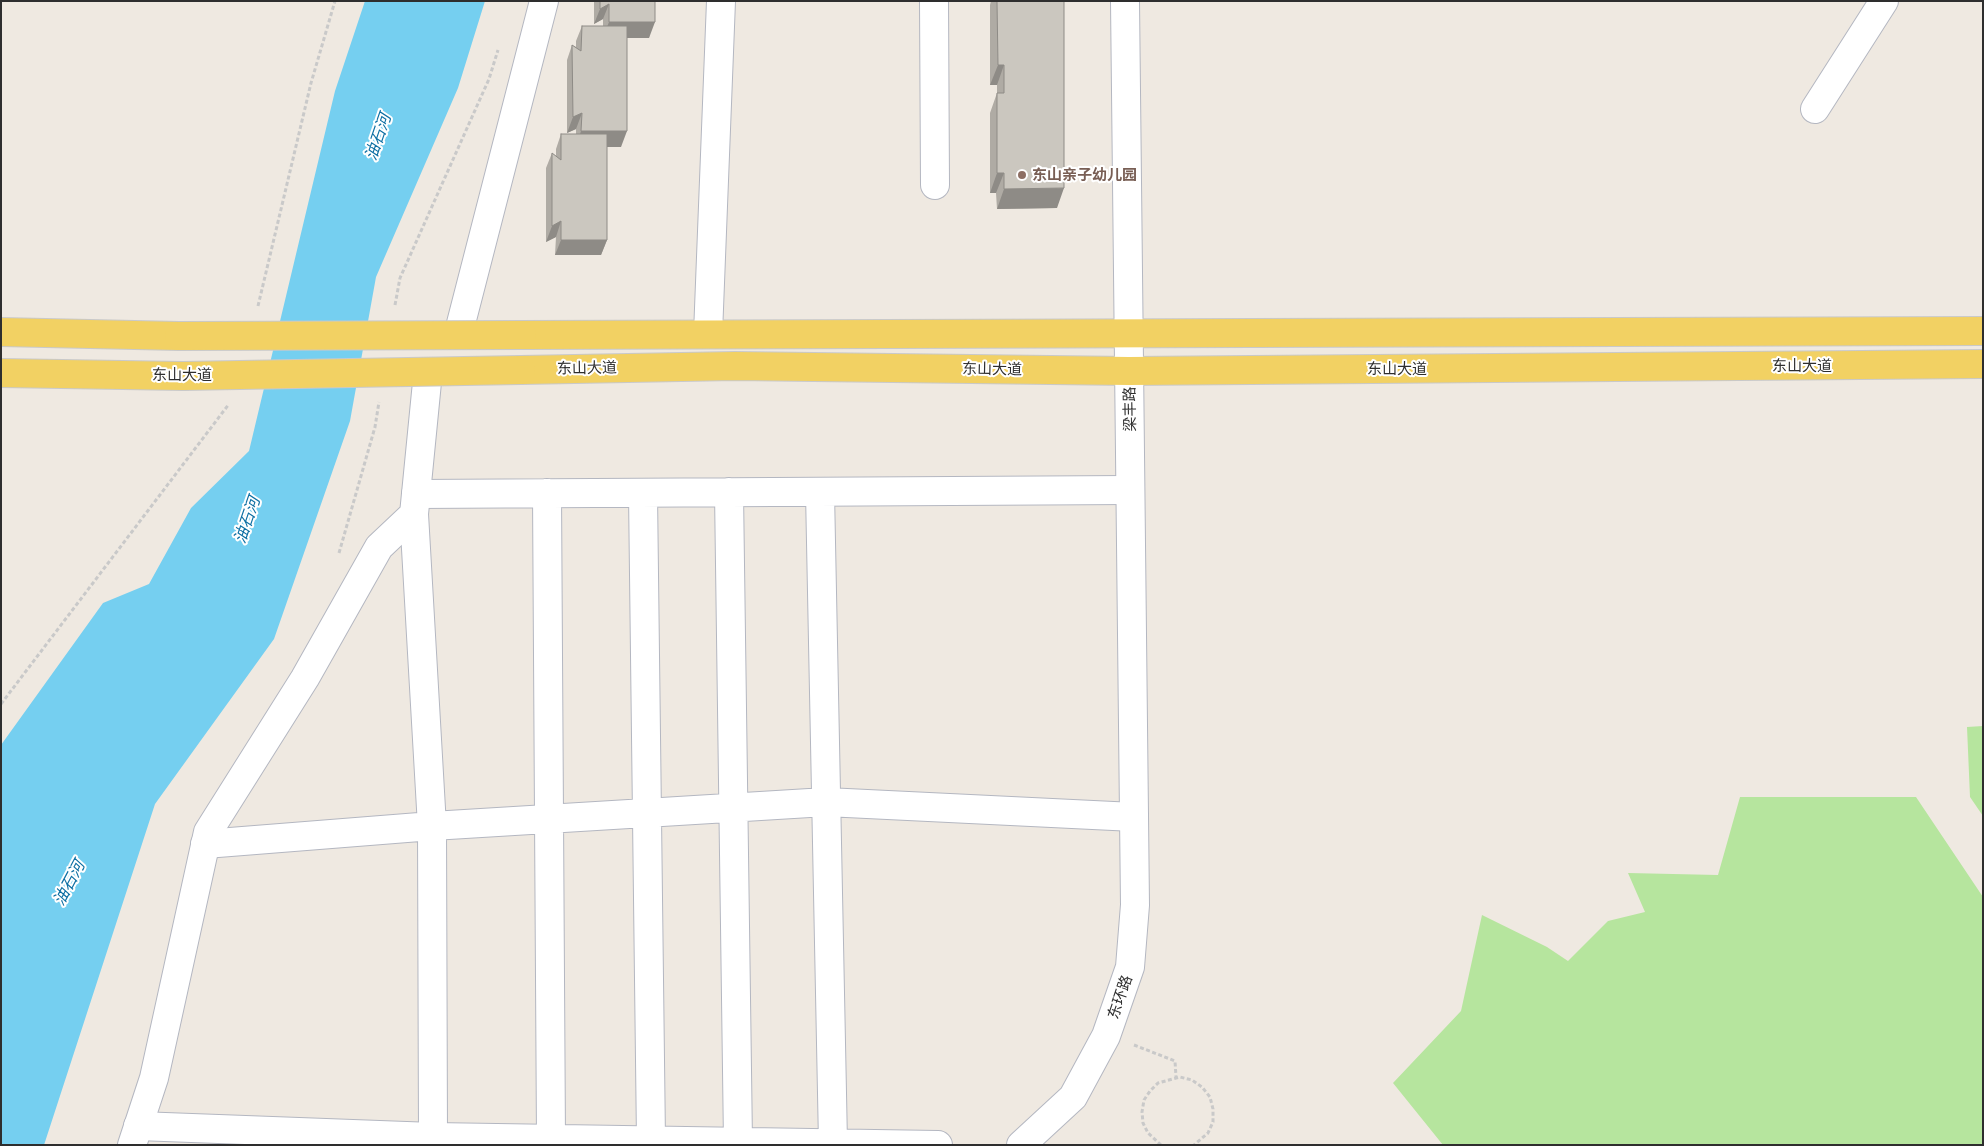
<!DOCTYPE html>
<meta charset="utf-8">
<style>
body{margin:0}
#map{position:relative;width:1984px;height:1146px;overflow:hidden;background:#efe9e1;font-family:Commissioner,sans-serif}
canvas{display:block}
.frame{position:absolute;inset:0;border:2px solid #2e2e2e;pointer-events:none}
</style>
<div id="map">
<canvas width="1984" height="1146"></canvas>
<div class="frame"></div>
</div>
<script>
const c = document.querySelector('canvas').getContext('2d');
c.lineJoin = 'round';
function fillPath(path, color) { c.fillStyle = color; c.fill(path, 'evenodd'); }
const toPath = rows => new Path2D(rows.map(r => 'M' + r).join(''));
function trace(path, color, width, dash) { c.strokeStyle = color; c.lineWidth = width; c.lineCap = dash ? 'butt' : 'round'; c.setLineDash(dash || []); c.stroke(path); }
function drawText(font, color, halo, rows, align = 'center') {
  c.font = font + ' Commissioner,"Noto Sans SC",sans-serif'; c.lineWidth = 4; c.setLineDash([]); c.textBaseline = 'middle'; c.strokeStyle = halo; c.fillStyle = color; for (const [text, x, y, turn = 0] of rows) {
    c.save(); c.translate(x, y); c.rotate((+turn || 0) * Math.PI / 180); c.textAlign = isNaN(turn) ? turn : align; if (halo) c.strokeText(text, 0, 0); c.fillText(text, 0, 0); c.restore();
  }
}
fillPath(toPath([
 [1983,726,1983,816,1970,797,1967,727],
 [1740,797,1916,797,1983,897,1983,1145,1443,1145,1393,1083,1461,1011,1482,915,1547,947,1568,961,1608,921,1645,912,1628,873,1718,875]
]), '#b6e59e');
fillPath(toPath([
 [365,1,485,1,458,88,376,277,350,421,274,639,155,804,44,1145,1,1145,1,745,103,603,149,584,191,508,249,451,335,91]
]), '#75cff0');
const street = toPath([
 [934,1,935,185],
 [1815,109,1884,1],
 [708,334,721,1],
 [729,492,738,1142],
 [820,492,833,1143],
 [547,493,551,1139],
 [643,493,651,1141],
 [416,494,1130,490],
 [205,844,432,826,414,514],
 [138,1126,433,1137,938,1145],
 [430,1145,433,1137,432,826,826,802,1134,817]
]);
const secondary = toPath([
 [458,335,544,1],
 [132,1145,154,1078,208,832,305,678,379,547,414,514,428,372],
 [1021,1145,1073,1097,1106,1036,1130,967,1135,905,1125,1]
]);
const primary = toPath([
 [1,332,179,336],
 [522,335,1983,331],
 [521,370,735,366,1129,371,1983,364],
 [1,373,183,376]
]);
trace(street, '#b4b7c1', 30);
trace(secondary, '#b4b7c1', 30);
trace(primary, '#c9c9c9', 30);
trace(toPath([
 [395,305,400,278,489,79,498,50],
 [258,306,311,83,335,1],
 [339,553,375,427,379,402],
 [1,704,229,404],
 [1134,1045,1175,1061,1176,1077],
 [1161,1145,1148,1133,1143,1123,1142,1112,1144,1100,1150,1091,1158,1083,1180,1077,1192,1080,1202,1087,1210,1097,1213,1109,1213,1122,1208,1133,1194,1145]
]), '#c9c9c9', 3, [4, 2.5]);
trace(street, '#fff', 28);
trace(secondary, '#fff', 28);
trace(primary, '#f2d163', 28);
const primaryBridge = toPath([
 [179,336,522,335],
 [183,376,521,370]
]);
trace(primaryBridge, '#c9c9c9', 30, []);
trace(primaryBridge, '#f2d163', 28);
fillPath(toPath([
 [594,1,655,1,649,38,627,38,621,147,607,147,607,240,601,255,555,255,556,237,546,242,546,168,552,153,556,156,556,149,561,134,576,134,576,129,567,133,567,60,572,45,576,47,576,41,582,26,603,26,603,19,594,24],
 [991,1,1064,1,1057,208,997,209,996,193,990,193,990,113,997,93,997,85,990,85,990,5]
]), '#afaba4');
fillPath(toPath([
 [609,4,603,19,594,24,600,9],
 [609,22,655,22,649,38,603,38],
 [998,65,1004,65,997,85,990,85],
 [582,113,576,129,567,133,573,117],
 [581,131,627,131,621,147,576,147],
 [997,173,1004,173,996,193,990,193],
 [1064,188,1057,208,997,209,1004,189],
 [561,221,556,237,546,242,552,226],
 [561,240,607,240,601,255,555,255]
]), '#8e8b86');
const building = toPath([
 [600,1,655,1,655,22,609,22,609,4,600,9,600,1],
 [997,1,1064,1,1064,188,1004,189,1004,173,997,173,997,93,1004,93,1004,65,998,65,997,1],
 [582,26,627,26,627,131,581,131,582,113,573,117,572,45,581,51,582,26],
 [561,134,607,134,607,240,561,240,561,221,552,226,552,153,561,160,561,134]
]);
fillPath(building, '#cbc7bf');
trace(building, '#8e8b86', 1);
for (const [x, y, r, color] of [
 [1022,175,5,"#8d6e63"]
]) { const dot = new Path2D(); dot.arc(x, y, r, 0, 2 * Math.PI); c.fillStyle = color; c.fill(dot); trace(dot, '#fff', 2); }
drawText('bold 15px', '#785e54', '#fff', [
 ["东山亲子幼儿园",1032,175]
], 'left');
drawText('15px', '#2e2e2e', '#fff', [
 ["东山大道",1802,366],
 ["东山大道",587,368,-1],
 ["东山大道",992,369,1],
 ["东山大道",1397,369],
 ["东山大道",182,375],
 ["梁丰路",1130,409,-91],
 ["东环路",1120,997,-71]
]);
drawText('italic 16px', '#0d6fa3', '#fff', [
 ["油石河",378,137,-71],
 ["油石河",247,520,-71],
 ["油石河",69,883,-62]
]);
</script>
